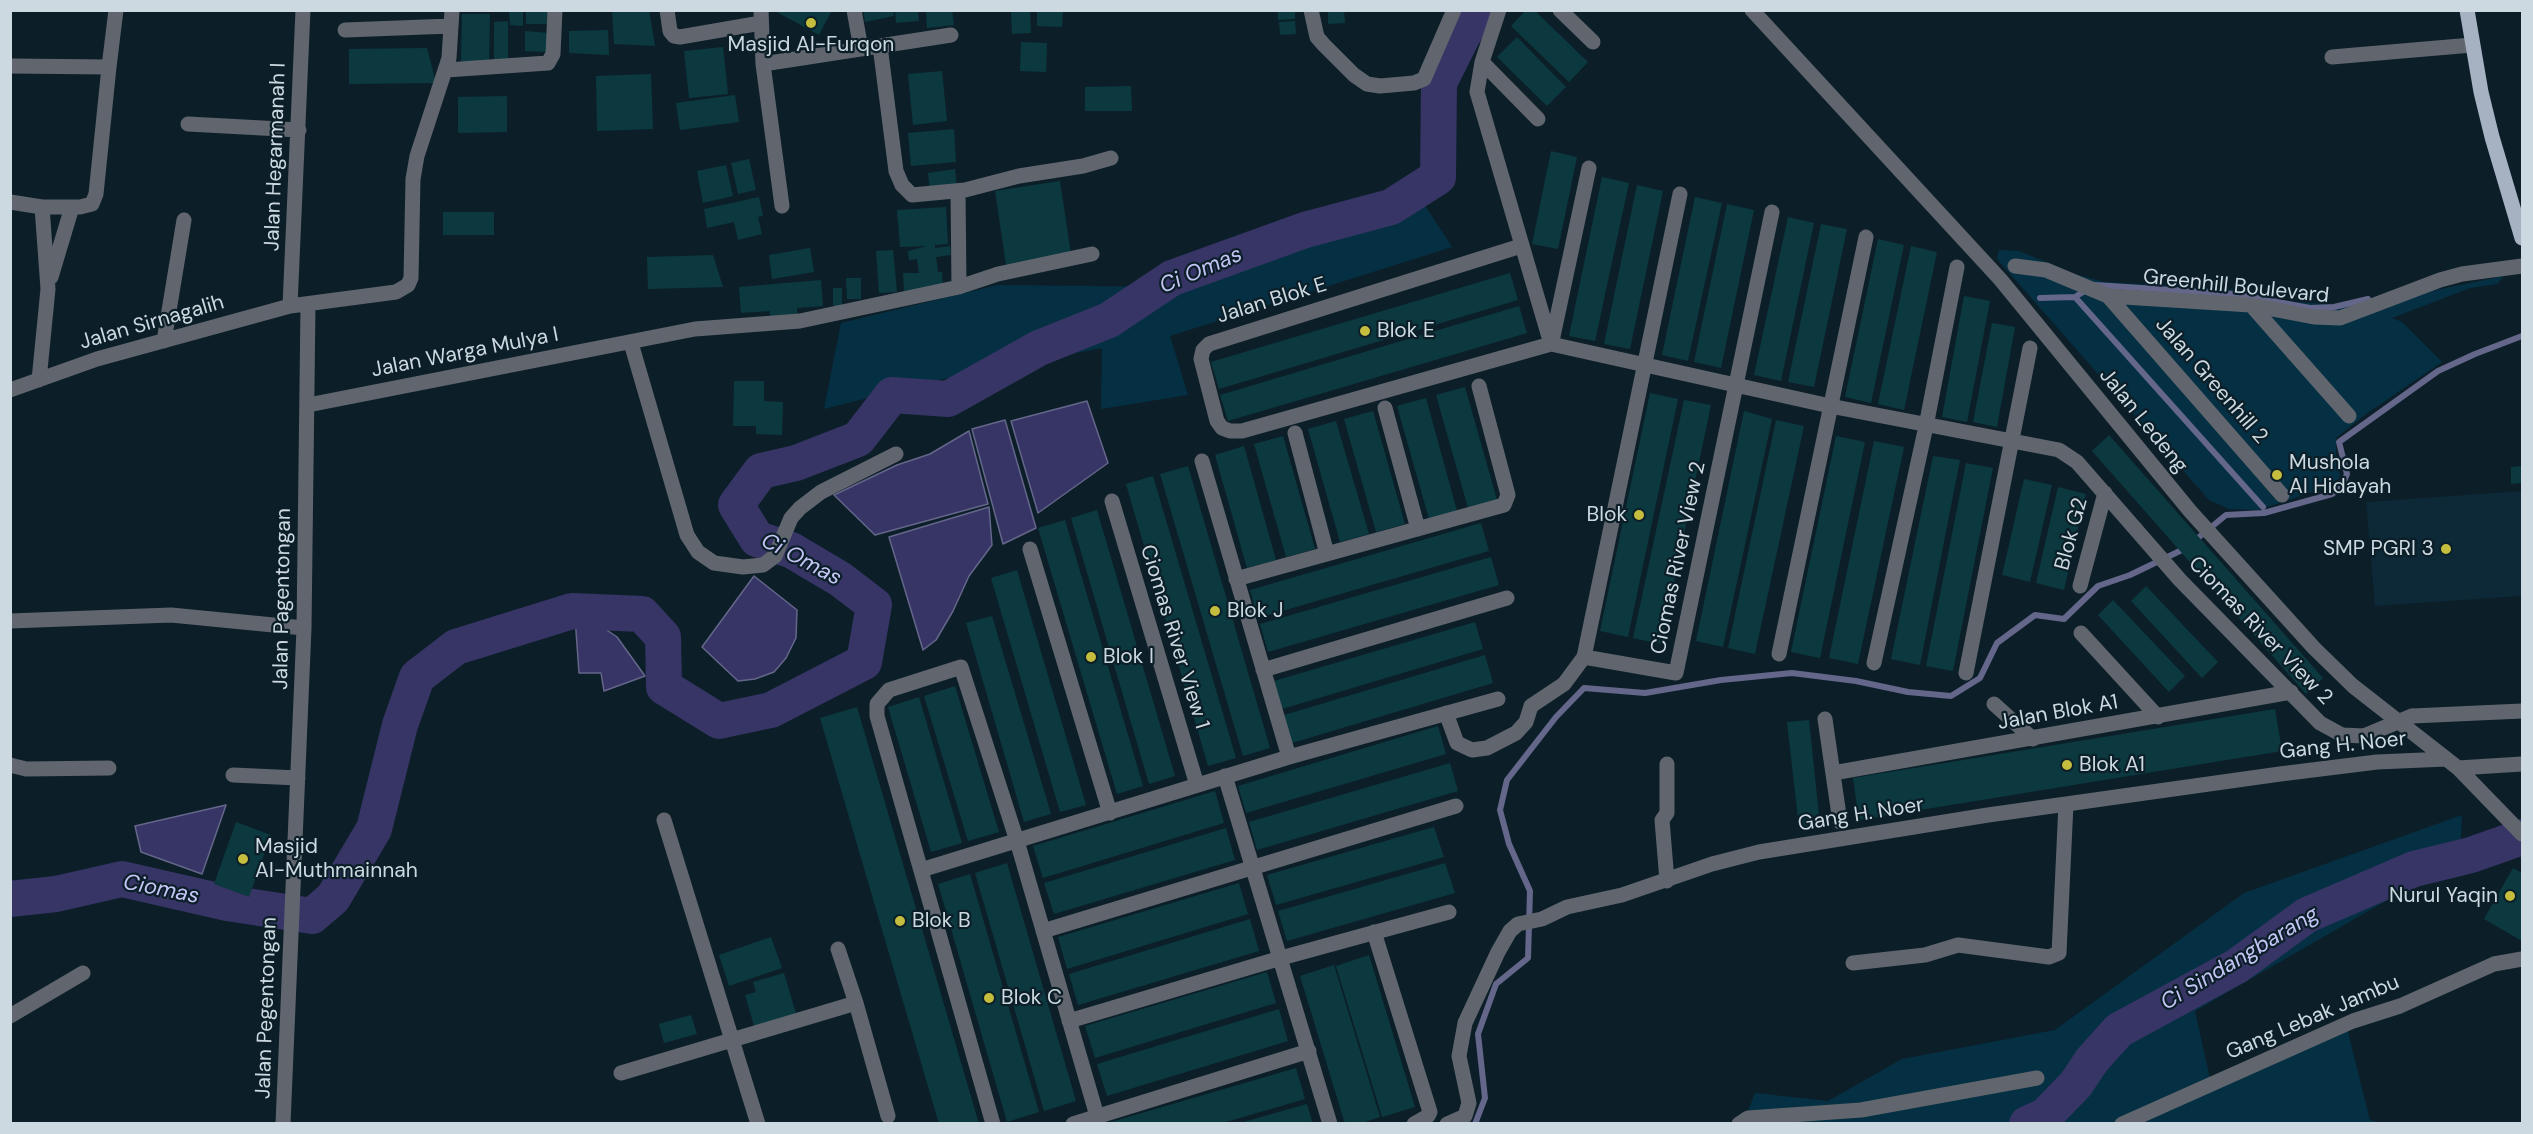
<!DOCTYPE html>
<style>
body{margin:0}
#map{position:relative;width:2533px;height:1134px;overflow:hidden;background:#0c1f29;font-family:"DM Sans",sans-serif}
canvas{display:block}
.frame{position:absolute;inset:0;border:12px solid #cdd9e0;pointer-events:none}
</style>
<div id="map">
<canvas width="2533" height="1134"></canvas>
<div class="frame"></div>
</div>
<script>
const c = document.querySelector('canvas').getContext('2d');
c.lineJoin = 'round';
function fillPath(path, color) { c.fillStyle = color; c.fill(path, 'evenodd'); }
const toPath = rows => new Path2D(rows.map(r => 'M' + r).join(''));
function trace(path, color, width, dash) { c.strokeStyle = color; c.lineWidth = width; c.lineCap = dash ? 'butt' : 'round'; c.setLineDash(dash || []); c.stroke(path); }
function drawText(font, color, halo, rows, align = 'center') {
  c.font = font + ' "DM Sans",sans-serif'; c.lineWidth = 4.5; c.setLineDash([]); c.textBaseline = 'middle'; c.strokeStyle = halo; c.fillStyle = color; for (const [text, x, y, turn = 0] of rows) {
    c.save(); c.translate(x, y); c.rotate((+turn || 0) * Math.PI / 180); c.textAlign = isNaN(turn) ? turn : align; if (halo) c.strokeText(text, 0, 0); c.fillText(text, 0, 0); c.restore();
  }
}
fillPath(toPath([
 [2522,491,2522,596,2375,606,2366,502]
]), '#0d2836');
fillPath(toPath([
 [1424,204,1452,247,1170,336,1188,395,1101,409,1102,348,943,379,824,409,841,323,998,285,1171,287],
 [1999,250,2019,251,2075,274,2104,282,2259,291,2279,300,2294,302,2329,304,2349,303,2358,306,2504,276,2497,284,2470,288,2392,318,2402,322,2442,362,2366,414,2336,438,2336,457,2340,476,2336,484,2258,510,2229,509,2209,500,1997,259],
 [2462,815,2460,858,2195,1011,2210,1079,2347,1028,2370,1120,2383,1123,1743,1124,1755,1093,1828,1101,1902,1059,2055,1030,2244,893]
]), '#053043');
const water = toPath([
 [1087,401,1108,463,1038,513,1011,421,1087,401],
 [1005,420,1036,528,1003,544,972,429,1005,420],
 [969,431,988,504,875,535,834,495,897,465,930,454,969,431],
 [989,507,992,545,969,576,953,611,936,640,923,650,889,537,989,507],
 [754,576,797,610,796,638,786,658,774,672,755,679,738,681,702,647,754,576],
 [575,617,598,624,617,637,645,676,604,691,601,673,579,673,575,617],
 [226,805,202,874,141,852,135,826,226,805]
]);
fillPath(water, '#373565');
trace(water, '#64668a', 1.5);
trace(toPath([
 [2095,285,2234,294,2310,308,2334,307,2368,299],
 [2075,297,2263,507],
 [2040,298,2075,297,2086,290],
 [2193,542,2226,515,2264,513,2332,494,2341,488,2347,474,2339,442,2438,371,2475,354,2522,336],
 [1475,1124,1485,1098,1478,1034,1496,984,1528,958,1530,891,1509,844,1500,810,1507,780,1556,717,1584,688,1645,693,1721,680,1792,673,1856,681,1908,692,1951,696,1980,678,1997,643,2035,615,2064,619,2098,586,2130,575,2186,548]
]), '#64668a', 6);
trace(toPath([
 [10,899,56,894,122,879,227,903,312,916,333,898,374,829,400,725,417,677,456,647,572,611,642,614,663,637,664,687,719,721,771,710,864,662,874,605,840,579,791,550,757,539,736,505,761,471,796,463,858,439,892,395,948,399,1039,348,1109,320,1172,278,1305,230,1391,207,1438,177,1439,83,1463,35,1479,10],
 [2027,1124,2045,1116,2076,1084,2092,1060,2119,1030,2237,966,2307,915,2414,869,2471,855,2522,837]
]), '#373565', 36);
fillPath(toPath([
 [509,10,523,10,523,26,510,25],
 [526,10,550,10,551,24,526,24],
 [612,10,649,10,655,46,614,44],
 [773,10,832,10,819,35],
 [863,10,893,10,894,16,865,22],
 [895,10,918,10,919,21,896,23],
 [926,10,952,10,954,25,927,28],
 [1037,10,1063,10,1062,27,1037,26],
 [1278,10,1295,10,1295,19,1278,20],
 [1344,10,1345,23,1328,24,1328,11],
 [1526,10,1534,10,1588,62,1569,82,1511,26],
 [1030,11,1031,33,1012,34,1011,12],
 [462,14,490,14,489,62,461,61],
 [508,21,508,60,494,60,494,22],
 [1295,21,1296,34,1280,35,1279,22],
 [608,30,609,55,569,53,569,31],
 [525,31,549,33,548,52,525,51],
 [1517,37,1566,87,1547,106,1497,57],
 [1021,42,1047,43,1046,72,1020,71],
 [723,47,728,94,689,98,684,51],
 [427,48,436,83,349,84,349,49],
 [942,71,947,121,913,125,908,74],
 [651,74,653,129,597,131,596,76],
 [1131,86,1132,111,1085,111,1085,87],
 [735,95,739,122,680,130,676,103],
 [507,96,507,132,458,133,458,97],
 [954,129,956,162,911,166,908,133],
 [1551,151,1577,157,1558,249,1532,244],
 [749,159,756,190,738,194,731,163],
 [726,165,733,196,703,203,697,171],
 [955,169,957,187,930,191,928,173],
 [1602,177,1629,183,1595,341,1569,336],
 [1060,181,1071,254,1006,265,995,191],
 [1637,185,1663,191,1630,349,1604,344],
 [759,197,763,216,758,217,762,234,738,240,734,222,707,228,704,209],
 [1695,197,1722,203,1688,361,1662,355],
 [1727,204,1754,210,1721,368,1694,362],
 [946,207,948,244,935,245,935,248,950,246,951,255,936,257,938,272,942,272,943,290,904,291,903,273,919,273,917,259,909,260,908,251,927,246,900,247,897,210],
 [443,212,494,212,494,235,443,235],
 [1788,217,1814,223,1781,381,1754,375],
 [1821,224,1847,229,1814,387,1788,382],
 [1878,239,1904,245,1871,403,1845,397],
 [1911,246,1937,252,1904,410,1878,404],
 [810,248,814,272,772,279,769,255],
 [893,250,897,292,879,293,876,251],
 [713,255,723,287,648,289,647,257],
 [1510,273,1518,300,1219,389,1211,362],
 [846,278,861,278,861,299,847,299],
 [821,280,823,306,797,308,797,318,770,319,770,311,741,313,739,287],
 [833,288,842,288,842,306,833,306],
 [1964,296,1990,301,1967,422,1942,417],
 [1519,306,1527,333,1228,421,1220,395],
 [1992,323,2015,327,1997,427,1973,422],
 [734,381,764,381,764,401,783,402,782,435,756,434,756,426,733,426],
 [1465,387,1497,500,1468,508,1436,395],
 [1650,393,1678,399,1628,637,1600,631],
 [1426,398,1457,511,1429,519,1397,406],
 [1684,400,1711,405,1661,644,1633,638],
 [1373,411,1405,524,1376,532,1344,419],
 [1744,411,1772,419,1723,647,1696,641],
 [1776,420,1804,426,1755,654,1728,648],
 [1336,421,1369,534,1340,542,1308,429],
 [2109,435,2323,678,2306,694,2092,451],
 [1283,436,1315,549,1286,557,1254,444],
 [1836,436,1865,442,1820,658,1791,652],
 [1874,441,1904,447,1858,664,1829,658],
 [1244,446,1276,560,1247,568,1215,455],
 [1933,456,1960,460,1920,665,1891,659],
 [1966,463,1993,468,1953,671,1926,666],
 [1188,466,1270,748,1243,756,1160,474],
 [2522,466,2522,483,2511,484,2511,467],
 [1153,476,1236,758,1208,766,1126,484],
 [2024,479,2052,485,2030,582,2002,575],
 [2058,487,2086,494,2064,590,2036,583],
 [1097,510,1175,776,1149,784,1071,518],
 [1065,520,1143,786,1117,794,1038,528],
 [1481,523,1489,551,1258,618,1250,590],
 [1491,557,1499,585,1268,652,1260,624],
 [1017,570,1086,805,1060,812,991,578],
 [2146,586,2218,662,2202,678,2131,601],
 [2113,600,2185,676,2169,692,2098,615],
 [992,616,1051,814,1024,822,966,623],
 [1475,622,1483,649,1282,709,1274,681],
 [1485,655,1493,683,1292,743,1284,715],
 [955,686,999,832,968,841,924,696],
 [919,697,962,843,931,852,888,707],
 [857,707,979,1124,939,1124,820,718],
 [2275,709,2282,751,1859,820,1853,778],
 [1809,720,1820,825,1799,827,1787,722],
 [1438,726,1446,754,1246,813,1238,786],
 [1450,763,1458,791,1257,850,1249,822],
 [1215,791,1224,823,1043,878,1033,846],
 [236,822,271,835,249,897,214,884],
 [1434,827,1444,857,1276,905,1267,875],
 [1226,828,1235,860,1054,914,1044,883],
 [1007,863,1076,1101,1044,1111,975,873],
 [1445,863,1455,893,1287,941,1278,911],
 [2513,868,2522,873,2522,941,2484,919],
 [970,874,1039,1112,1007,1122,938,884],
 [1239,883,1248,914,1067,969,1058,937],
 [1250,919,1259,951,1078,1005,1069,974],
 [771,937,782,968,729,986,719,955],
 [1369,955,1415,1107,1382,1117,1336,966],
 [1334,965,1380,1117,1359,1124,1345,1124,1300,976],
 [1267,972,1276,1003,1095,1058,1085,1026],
 [784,973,797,1017,755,1029,745,995,756,992,753,982],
 [1279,1009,1288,1041,1107,1096,1097,1064],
 [691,1015,697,1034,664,1043,659,1024],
 [1296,1068,1305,1099,1219,1124,1104,1124],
 [1307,1104,1313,1124,1240,1124,1240,1123]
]), '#0b393f');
trace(toPath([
 [667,10,670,31,674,36,680,37,761,23],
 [761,10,763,64,782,206],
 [854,10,861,49],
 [1311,10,1317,37,1324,45,1354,75,1367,84,1380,86,1414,83,1424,79,1454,10],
 [1499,10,1482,62,1477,92,1551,344],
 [1560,10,1593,42],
 [1752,10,2000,279,2190,511,2314,648,2353,686,2458,768,2522,834],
 [345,30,451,26],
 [880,46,896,171,902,185,912,195,965,190,1019,176,1083,166,1111,158],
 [2332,57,2472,45],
 [1482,62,1538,119],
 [763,64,951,35],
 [10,66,109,67,96,194,92,204,80,207,42,207,10,202],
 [109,67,116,10],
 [446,70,548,63,553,54,555,10],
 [188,124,299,130],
 [958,191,959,287],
 [1680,194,1584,657,1676,673,1772,212],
 [1521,246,1209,344,1203,350,1201,359,1217,421,1222,428,1230,431,1242,431,1551,344,1830,406,2059,450,2077,462,2180,580,2320,723,2342,735,2364,736],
 [2015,266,2046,270,2108,296,2251,305,2314,317,2340,318,2440,280,2462,274,2522,266],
 [51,277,72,207],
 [2108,296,2282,495],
 [2251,305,2349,416],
 [290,306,303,10],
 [164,341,184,220],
 [1552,341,1589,168],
 [631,343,687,535,698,552,714,563,743,567,763,565,775,556,791,518,800,508,821,492,896,454],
 [39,380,48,289,42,207],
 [10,390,97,359,290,306,396,292,408,285,411,278,413,179,417,156,449,58,452,10],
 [308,405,695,329,800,321,959,287,998,274,1092,254],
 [1385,408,1418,529],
 [1295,433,1327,554],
 [1112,501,1197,785],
 [1030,549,1110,813],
 [1236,579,1504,505,1508,495,1479,386],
 [2080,586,2105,493],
 [10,621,171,615,304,628],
 [2081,633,2158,717],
 [1779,654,1866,237],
 [1874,663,1926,426,1957,267],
 [1263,670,1507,598],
 [1966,673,2030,348],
 [1994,704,2033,739],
 [1446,713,1457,743,1472,750,1487,748,1516,733,1526,722,1531,706,1564,684,1584,657],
 [2412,716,2522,711],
 [1825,719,1840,822],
 [1289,757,1498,699],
 [1667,764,1667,813,1662,820,1667,881],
 [10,765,26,769,109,768],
 [2458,768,2522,764],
 [1833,773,2291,692],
 [233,775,298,778],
 [1225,776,1330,1124],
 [664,820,758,1124],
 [921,870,1289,757,1202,461],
 [1043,931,1456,806],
 [1374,932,1430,1112,1428,1116,1414,1124],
 [838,949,856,1003],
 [1853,963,1925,955,1958,945,2049,957,2059,953,2066,804],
 [10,1016,83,973],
 [1069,1021,1281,958,1449,912],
 [621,1073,856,1003,888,1116],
 [283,1124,304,628,308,305],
 [993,1124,877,716,877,704,889,690,961,667,1017,841,1097,1116],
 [1073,1124,1309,1051],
 [1447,1124,1465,1116,1469,1103,1459,1056,1465,1023,1498,952,1510,931,1518,924,1542,919,1567,907,1622,895,1712,864,1759,852,1988,815,2280,774,2377,762,2446,759],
 [1739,1124,1748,1118,1861,1110,2037,1078],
 [2122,1124,2353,1021,2400,1006,2494,964,2522,959]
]), '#61666e', 15);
trace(toPath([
 [2467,10,2481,92,2492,137,2522,238]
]), '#a6b1c2', 15);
trace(toPath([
 [2364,736,2412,716]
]), '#61666e', 15);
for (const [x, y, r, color] of [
 [811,23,6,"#c4bd3e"],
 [1365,331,6,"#c4bd3e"],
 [2277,475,6,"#c4bd3e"],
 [1639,515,6,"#c4bd3e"],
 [2446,549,6,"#c4bd3e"],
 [1215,611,6,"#c4bd3e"],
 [1091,657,6,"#c4bd3e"],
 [2067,765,6,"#c4bd3e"],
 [243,859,6,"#c4bd3e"],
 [2510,896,6,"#c4bd3e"],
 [900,921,6,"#c4bd3e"],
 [989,998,6,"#c4bd3e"]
]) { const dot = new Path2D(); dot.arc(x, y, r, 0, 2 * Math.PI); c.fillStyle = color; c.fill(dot); trace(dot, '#0c1f29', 2); }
drawText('21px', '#cdd9e0', '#0c1f29', [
 ["Masjid Al-Furqon",811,45,"center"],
 ["Blok E",1377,331],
 ["Mushola",2289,463],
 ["Al Hidayah",2289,487],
 ["Blok",1627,515,"right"],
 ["SMP PGRI 3",2434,549,"right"],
 ["Blok J",1227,611],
 ["Blok I",1103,657],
 ["Blok A1",2079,765],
 ["Masjid",255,847],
 ["Al-Muthmainnah",255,871],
 ["Nurul Yaqin",2498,896,"right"],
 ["Blok B",912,921],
 ["Blok C",1001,998]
], 'left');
drawText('21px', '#cdd9e0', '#0c1f29', [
 ["Jalan Hegarmanah I",276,157,-88],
 ["Greenhill Boulevard",2236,287,6],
 ["Jalan Blok E",1272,301,-17],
 ["Jalan Sirnagalih",152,323,-16],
 ["Jalan Warga Mulya I",465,353,-11],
 ["Jalan Greenhill 2",2211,381,49],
 ["Jalan Ledeng",2143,421,51],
 ["Blok G2",2072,534,-75],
 ["Ciomas River View 2",1679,558,-78],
 ["Jalan Pagentongan",283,599,-89],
 ["Ciomas River View 2",2260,631,46],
 ["Ciomas River View 1",1174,637,73],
 ["Jalan Blok A1",2058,713,-10],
 ["Gang H. Noer",2343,746,-6],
 ["Gang H. Noer",1861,815,-9],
 ["Jalan Pegentongan",267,1008,-88],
 ["Gang Lebak Jambu",2313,1018,-23]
]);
drawText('italic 22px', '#c4c5f5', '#0c1f29', [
 ["Ci Omas",1201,271,-23],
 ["Ci Omas",801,560,28],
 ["Ciomas",161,890,11],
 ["Ci Sindangbarang",2240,959,-31]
]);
</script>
